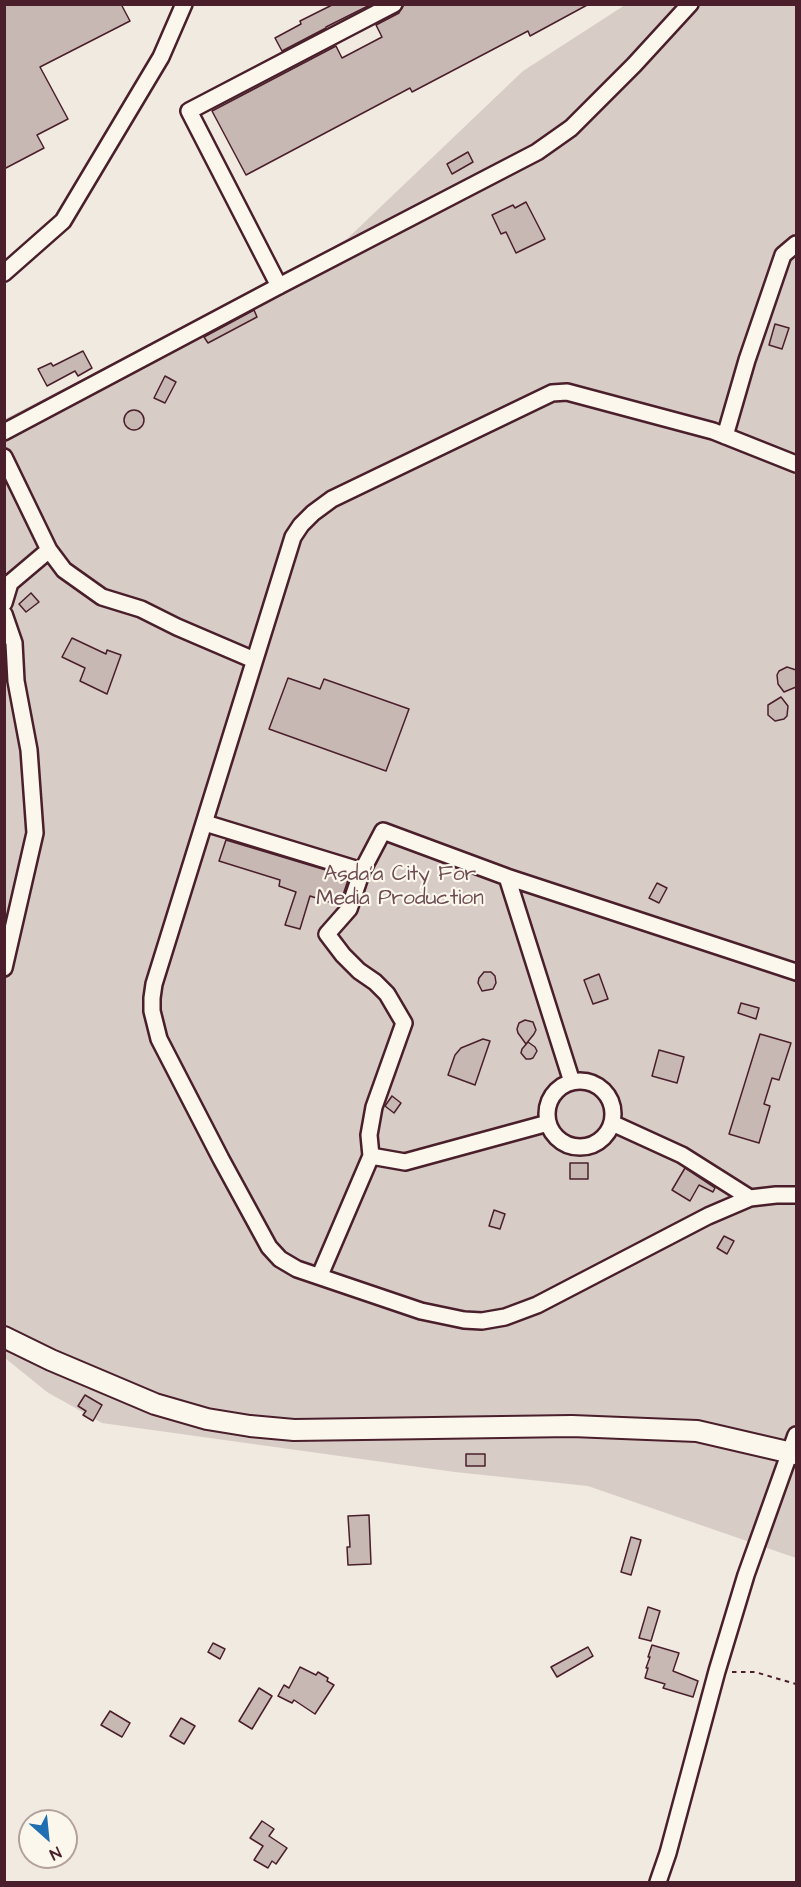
<!DOCTYPE html>
<style>
body{margin:0}
#map{position:relative;width:801px;height:1887px;overflow:hidden;background:#f0eae0;font-family:"Architects Daughter",sans-serif}
canvas{display:block}
.frame{position:absolute;inset:0;border:6px solid #4a1f2b;pointer-events:none}
.north{position:absolute;left:18px;top:1809px;width:60px;height:60px;box-sizing:border-box;background:#fbf7ec;border:2px solid #b4a19f;border-radius:50%;rotate:153deg;font-size:16px;font-weight:700;line-height:24px;text-align:center;color:#4a1f2b}
.north::after{content:'';display:block;margin:auto;width:21px;height:27px;background:#1f6fb2;clip-path:polygon(50% 0,100% 100%,50% 72%,0 100%)}
</style>
<div id="map">
<canvas width="801" height="1887"></canvas>
<div class="frame"></div>
<div class="north">N</div>
</div>
<script>
const c = document.querySelector('canvas').getContext('2d');
c.lineJoin = 'round';
function fillPath(path, color) { c.fillStyle = color; c.fill(path, 'evenodd'); }
const toPath = rows => new Path2D(rows.map(r => 'M' + r).join(''));
function trace(path, color, width, dash) { c.strokeStyle = color; c.lineWidth = width; c.lineCap = dash ? 'butt' : 'round'; c.setLineDash(dash || []); c.stroke(path); }
function drawText(font, color, halo, rows, align = 'center') {
  c.font = font + ' "Architects Daughter",sans-serif'; c.lineWidth = 4.5; c.setLineDash([]); c.textBaseline = 'middle'; c.strokeStyle = halo; c.fillStyle = color; for (const [text, x, y, turn = 0] of rows) {
    c.save(); c.translate(x, y); c.rotate((+turn || 0) * Math.PI / 180); c.textAlign = isNaN(turn) ? turn : align; if (halo) c.strokeText(text, 0, 0); c.fillText(text, 0, 0); c.restore();
  }
}
fillPath(toPath([
 [625,5,796,5,796,1558,588,1486,455,1472,102,1423,47,1392,5,1358,5,419,212,312,261,291,348,238,523,71]
]), '#d8ccc6');
const building = toPath([
 [4,4,121,4,130,21,40,67,68,119,37,135,44,148,4,169,4,4],
 [334,4,372,4,326,27,326,28,282,51,275,38,301,24,300,21,334,4],
 [404,4,589,4,530,36,528,31,412,92,410,88,246,175,212,111,336,46,342,58,382,37,376,25,399,13,404,4],
 [468,152,473,162,452,174,447,164,468,152],
 [526,202,545,239,516,253,506,232,501,234,492,215,513,205,515,208,526,202],
 [254,310,257,317,208,343,204,337,254,310],
 [775,324,789,328,782,349,769,345,775,324],
 [83,351,92,368,78,376,75,371,47,386,38,369,51,363,53,366,83,351],
 [165,376,176,382,165,403,154,398,165,376],
 '124 420a10 10 0 1 1 20 0a10 10 0 1 1-20 0Z',
 [31,593,39,602,26,612,19,604,31,593],
 [72,638,106,654,107,650,121,655,107,694,80,681,85,668,62,657,72,638],
 [787,667,796,670,796,687,784,692,778,684,777,675,779,671,787,667],
 [288,678,320,689,324,679,409,709,386,771,269,729,288,678],
 [781,697,788,706,787,716,784,719,775,721,768,715,768,705,781,697],
 [226,840,349,877,340,904,339,905,310,896,300,929,285,925,296,892,279,886,280,880,219,861,226,840],
 [657,883,667,888,659,903,649,898,657,883],
 [484,972,491,972,495,976,496,983,493,989,482,991,478,983,479,978,484,972],
 [599,974,608,999,593,1004,584,980,599,974],
 [741,1003,759,1008,756,1019,738,1013,741,1003],
 [525,1020,533,1022,536,1030,534,1034,526,1044,518,1033,517,1029,519,1023,525,1020],
 [760,1034,791,1043,779,1080,772,1078,764,1104,770,1106,759,1143,729,1134,760,1034],
 [483,1039,490,1041,475,1085,448,1075,455,1055,461,1048,483,1039],
 [528,1042,535,1047,537,1051,533,1058,530,1059,526,1059,521,1053,522,1049,528,1042],
 [659,1050,684,1057,677,1083,652,1076,659,1050],
 [392,1096,401,1103,394,1113,385,1106,392,1096],
 [570,1163,588,1163,588,1179,570,1179,570,1163],
 [685,1168,715,1188,713,1192,699,1185,690,1201,672,1190,685,1168],
 [494,1210,505,1214,500,1229,489,1226,494,1210],
 [724,1236,734,1241,727,1254,717,1248,724,1236],
 [85,1395,102,1405,93,1421,83,1415,86,1411,78,1406,85,1395],
 [466,1454,485,1454,485,1466,466,1466,466,1454],
 [369,1515,371,1564,348,1565,347,1547,350,1547,348,1516,369,1515],
 [631,1537,641,1540,631,1575,621,1572,631,1537],
 [648,1607,660,1611,651,1641,639,1638,648,1607],
 [213,1643,225,1649,220,1659,208,1652,213,1643],
 [652,1645,679,1653,673,1671,698,1681,693,1697,663,1688,665,1684,645,1678,648,1668,646,1668,650,1657,648,1657,652,1645],
 [588,1647,593,1656,557,1677,551,1667,588,1647],
 [300,1667,316,1675,318,1672,328,1678,327,1681,334,1685,315,1714,294,1700,292,1703,278,1696,284,1685,289,1688,300,1667],
 [259,1688,272,1696,252,1729,239,1721,259,1688],
 [110,1711,130,1723,122,1737,101,1725,110,1711],
 [181,1718,195,1726,184,1744,170,1736,181,1718],
 [262,1821,274,1829,269,1836,287,1848,276,1864,272,1861,268,1868,254,1860,263,1846,250,1838,262,1821]
]);
fillPath(building, '#c8b8b3');
trace(building, '#4a1f2b', 1.5);
const minor = toPath([
 [4,273,63,221,161,57,184,4],
 [279,286,189,111,394,4],
 [4,432,279,286,537,152,571,128,634,65,690,4],
 [725,436,747,360,783,255,796,244],
 [4,457,49,550,64,570,102,597,141,609,177,627,254,660],
 [796,464,713,431,567,392,552,393,332,499,313,513,301,525,293,537,154,984,152,998,152,1011,159,1039,221,1159,269,1247,280,1259,297,1269,421,1311,464,1320,482,1321,505,1317,537,1305,708,1216,750,1198,776,1195,796,1195],
 [4,603,10,583,49,550],
 [4,614,14,643,16,681,29,750,35,833,4,968],
 [205,823,362,871,383,831,507,877,796,972],
 [362,871,349,909,327,934,343,955,359,971,375,982,387,994,404,1023,374,1107,369,1135,371,1156],
 [507,877,572,1082],
 '547 1114a33 33 0 1 1 66 0a33 33 0 1 1-66 0Z',
 [612,1123,682,1155,750,1198],
 [320,1275,371,1156,405,1162,548,1123],
 [658,1882,668,1853,717,1671,746,1575,796,1435]
]);
const major = toPath([
 [4,1337,51,1360,155,1404,207,1419,250,1426,294,1430,572,1426,697,1431,796,1454]
]);
trace(minor, '#4a1f2b', 20);
trace(major, '#4a1f2b', 24);
trace(toPath([
 [732,1672,755,1672,796,1684]
]), '#4a1f2b', 2, [4.5, 4.5]);
trace(minor, '#fbf7ec', 15);
trace(major, '#fbf7ec', 20);
drawText('21px', '#6e4a52', '#fbf7ec', [
 ["Asda'a City For",400,876],
 ["Media Production",400,900]
]);
</script>
